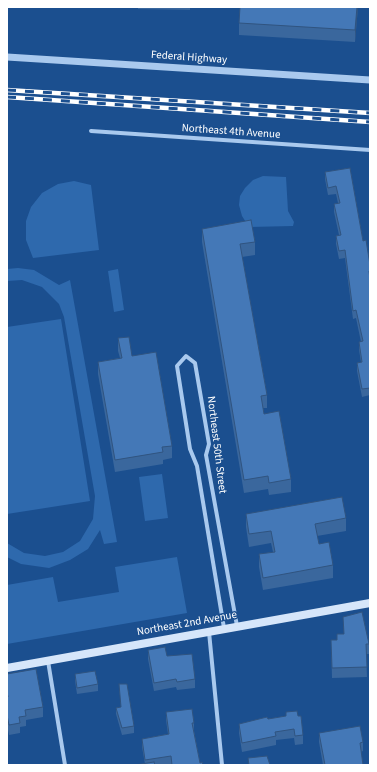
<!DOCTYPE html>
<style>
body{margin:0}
#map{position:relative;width:377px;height:772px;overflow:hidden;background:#1b4f8f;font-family:"Source Sans 3",sans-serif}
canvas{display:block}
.frame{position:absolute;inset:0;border:8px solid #fff;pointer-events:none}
</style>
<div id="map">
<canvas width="377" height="772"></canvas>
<div class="frame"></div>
</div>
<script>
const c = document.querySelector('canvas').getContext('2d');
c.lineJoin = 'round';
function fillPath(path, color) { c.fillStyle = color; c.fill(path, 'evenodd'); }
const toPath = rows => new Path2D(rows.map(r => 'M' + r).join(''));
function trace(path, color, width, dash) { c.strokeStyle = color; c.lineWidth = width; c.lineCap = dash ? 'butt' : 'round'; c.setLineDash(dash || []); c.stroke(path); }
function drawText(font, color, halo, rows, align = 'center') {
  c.font = font + ' "Source Sans 3",sans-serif'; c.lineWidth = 3; c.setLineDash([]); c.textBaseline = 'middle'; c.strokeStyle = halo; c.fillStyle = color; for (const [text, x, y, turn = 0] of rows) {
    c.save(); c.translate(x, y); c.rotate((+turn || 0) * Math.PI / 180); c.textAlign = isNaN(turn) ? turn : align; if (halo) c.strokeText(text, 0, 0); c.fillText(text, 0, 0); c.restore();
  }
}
fillPath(toPath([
 [263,176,286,177,288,211,294,222,293,226,249,227,242,216,239,205,240,196,245,188,253,180],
 [74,181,91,185,99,250,33,258,26,240,26,221,31,207,42,193,58,184],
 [18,268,34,270,59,285,70,280,117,542,104,544,100,530,88,549,70,560,49,568,21,564,7,557,7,543,24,553,45,556,63,552,80,541,93,519,95,496,64,317,59,304,42,287,22,280,7,281,7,269],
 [118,269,124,310,114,312,108,271],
 [61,319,90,501,7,514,7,327],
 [162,474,168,518,145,521,139,477],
 [177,557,187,613,7,644,7,585,53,577,58,602,119,592,115,567]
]), '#2e69ad');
trace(toPath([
 [91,131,370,150],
 [224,628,197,466,190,449,177,366,186,356,195,363,209,444,206,455,237,626],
 [209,632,222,765],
 [48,661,65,765]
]), '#a9c9ee', 4);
trace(toPath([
 [7,57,370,80]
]), '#a9c9ee', 7);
trace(toPath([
 [7,668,370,603]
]), '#d6e6fa', 8);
const rail = toPath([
 [7,90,370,113],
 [7,97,370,122]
]);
trace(rail, '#fff', 4.5);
trace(rail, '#1b4f8f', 3, [9]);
fillPath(toPath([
 [138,7,190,7,190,10,138,9],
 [358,7,355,42,239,35,239,23],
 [350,168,363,241,370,265,370,395,362,397,357,371,357,363,361,362,359,350,359,342,361,342,356,318,353,319,345,258,339,259,336,244,336,236,339,235,334,212,334,204,338,203,336,194,328,195,325,179,325,172],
 [202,229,255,242,255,255,242,257,267,395,267,408,263,408,264,414,291,479,291,492,269,495,268,489,244,493,202,242],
 [118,338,132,356,172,446,172,458,163,460,163,464,115,472,98,374,98,362,120,358,118,351],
 [246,514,346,518,346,531,317,536,319,544,333,565,333,578,263,590,259,567,259,554,273,552,271,543,249,547,246,527],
 [331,640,369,644,369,654,366,654,367,677,332,678],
 [148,650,167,656,195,679,195,688,177,690,176,687,154,691,148,659],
 [7,674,43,707,43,717,26,720,26,726,20,727,20,733,9,735,7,725],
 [75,674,98,684,98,691,77,694,75,681],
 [119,684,134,726,134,733,122,735,116,714,116,708,121,707],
 [166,712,194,723,194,731,200,763,203,765,171,765,171,764,162,765,135,765,145,764,142,747,142,739,168,734,166,720],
 [286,712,298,716,303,735,303,744,295,745,294,738,276,740,276,745,242,752,239,733,239,724,286,716],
 [319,733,363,742,363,751,323,765,319,742]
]), '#3a679d');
fillPath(toPath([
 [357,7,358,7,355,42,355,30]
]), '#305480');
const building = toPath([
 [240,7,357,7,355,30,239,23,240,7],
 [350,168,363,241,366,240,370,265,370,271,369,271,370,279,370,388,362,389,357,363,362,362,359,342,363,341,356,310,353,311,345,250,339,251,336,236,341,235,334,204,340,203,336,186,328,188,325,172,350,168],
 [251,220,255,242,240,244,267,395,261,396,264,414,279,411,291,479,269,483,268,476,244,480,202,229,251,220],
 [129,337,132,356,156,352,172,446,162,447,163,452,115,460,98,362,122,358,118,338,129,337],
 [342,497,346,518,315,524,319,544,329,542,333,565,263,578,259,554,275,552,271,531,249,534,246,514,342,497],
 [362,612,369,644,366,644,367,667,332,668,331,640,337,640,337,634,344,634,343,617,362,612],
 [165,647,167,656,192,654,195,679,177,682,176,679,154,683,148,650,165,647],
 [36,669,43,707,25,710,26,716,19,717,20,723,9,725,7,715,7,697,8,697,7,692,7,674,36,669],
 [95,671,98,684,77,688,75,674,95,671],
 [119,684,127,684,134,726,122,728,116,708,121,707,119,684],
 [192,709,194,723,192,723,200,763,202,762,203,765,172,765,171,756,145,760,142,739,169,734,166,712,192,709],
 [297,711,298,716,301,716,303,735,295,736,294,729,275,732,276,736,242,743,239,724,267,717,268,719,286,716,286,712,297,711],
 [360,726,363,742,360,743,363,765,323,765,325,765,319,733,360,726],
 [267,756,270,765,249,765,248,758,267,756],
 [154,762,155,765,135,765,154,762]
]);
fillPath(building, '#4478b7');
trace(building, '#305480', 1);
drawText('11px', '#fff', '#1b4f8f', [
 ["Federal Highway",189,58,4],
 ["Northeast 4th Avenue",231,132,4],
 ["Northeast 50th Street",216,445,83],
 ["Northeast 2nd Avenue",187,624,-10]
]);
</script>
